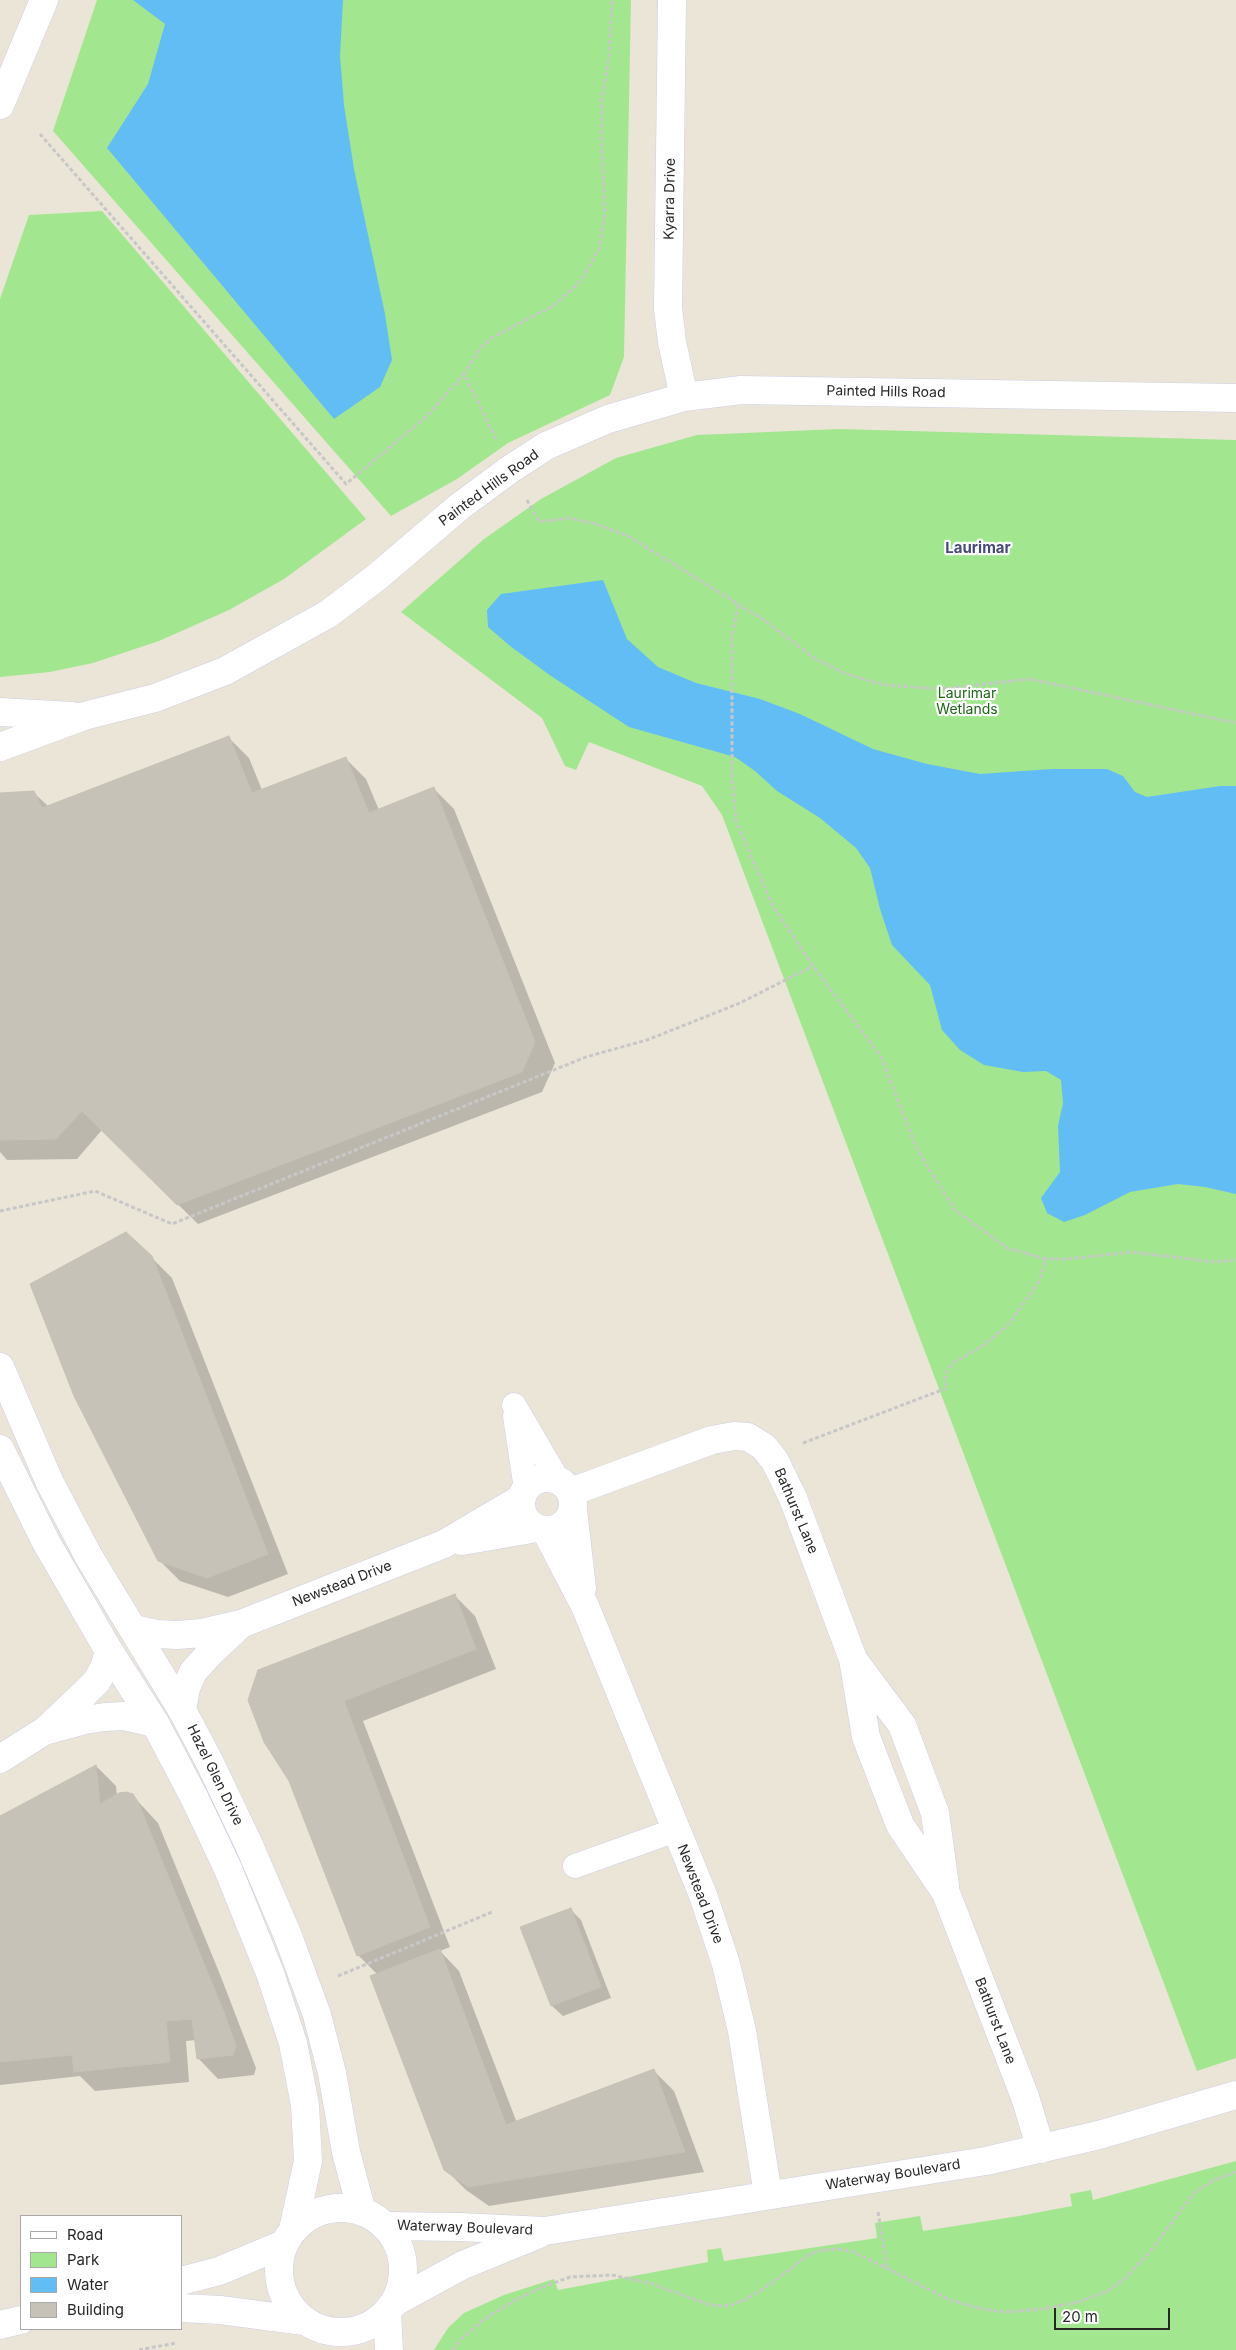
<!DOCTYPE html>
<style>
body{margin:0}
#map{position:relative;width:1236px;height:2350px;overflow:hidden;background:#ebe5d8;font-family:Inter,sans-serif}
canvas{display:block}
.legend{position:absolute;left:20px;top:2215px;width:162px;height:115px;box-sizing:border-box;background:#fff;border:1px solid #a9a9a9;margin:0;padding:6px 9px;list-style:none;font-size:15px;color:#272727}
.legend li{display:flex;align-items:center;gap:10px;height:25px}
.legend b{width:25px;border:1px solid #a9a9a9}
.scale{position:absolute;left:1054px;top:2308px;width:116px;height:22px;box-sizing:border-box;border:2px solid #272727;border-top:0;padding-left:6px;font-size:15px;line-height:18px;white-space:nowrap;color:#272727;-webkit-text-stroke:4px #fff;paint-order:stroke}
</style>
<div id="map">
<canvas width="1236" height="2350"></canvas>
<ul class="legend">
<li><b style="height:6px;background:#fff"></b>Road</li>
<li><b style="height:14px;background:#a3e690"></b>Park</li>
<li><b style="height:14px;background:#63bdf5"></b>Water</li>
<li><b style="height:14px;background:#c6c2b8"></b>Building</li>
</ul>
<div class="scale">20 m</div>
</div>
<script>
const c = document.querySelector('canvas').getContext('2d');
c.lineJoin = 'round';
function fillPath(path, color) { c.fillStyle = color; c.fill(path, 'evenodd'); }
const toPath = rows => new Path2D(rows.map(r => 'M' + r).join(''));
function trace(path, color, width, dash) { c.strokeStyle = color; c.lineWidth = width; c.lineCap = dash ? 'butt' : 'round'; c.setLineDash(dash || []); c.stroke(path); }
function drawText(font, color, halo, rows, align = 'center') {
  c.font = font + ' Inter,sans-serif'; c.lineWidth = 4.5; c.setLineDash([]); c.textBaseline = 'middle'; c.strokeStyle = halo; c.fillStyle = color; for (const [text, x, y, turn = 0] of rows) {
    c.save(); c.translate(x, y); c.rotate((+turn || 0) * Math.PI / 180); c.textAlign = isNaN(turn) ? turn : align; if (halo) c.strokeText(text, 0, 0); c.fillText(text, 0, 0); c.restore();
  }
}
fillPath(toPath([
 [97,0,631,0,624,357,610,395,508,443,457,479,391,516,53,131],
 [102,211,366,519,284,579,229,610,159,641,93,663,50,672,0,677,0,299,29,215],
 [839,429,1236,440,1236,2058,1197,2071,722,815,702,786,589,742,576,770,565,766,542,718,401,612,484,539,541,499,616,458,697,435],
 [1236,2161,1236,2350,434,2350,448,2328,464,2313,504,2295,554,2279,558,2290,708,2262,707,2250,721,2248,724,2261,877,2238,875,2223,920,2216,923,2231,1019,2216,1072,2206,1070,2194,1091,2190,1093,2200]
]), '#a3e690');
fillPath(toPath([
 [133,0,343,0,340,56,344,105,354,169,385,314,392,360,380,387,334,419,107,148,148,84,165,24],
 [603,580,627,639,658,667,696,683,760,699,800,714,873,749,927,764,980,774,1052,769,1107,769,1123,776,1135,792,1147,797,1220,786,1236,786,1236,1194,1205,1187,1178,1184,1130,1192,1085,1215,1064,1222,1047,1213,1041,1198,1060,1172,1058,1126,1063,1103,1061,1080,1046,1071,1023,1072,984,1065,960,1050,942,1030,930,985,892,945,880,909,870,868,856,848,820,818,777,791,755,771,735,757,629,727,551,676,510,646,488,627,487,610,501,594]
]), '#63bdf5');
fillPath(toPath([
 [229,738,249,758,262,790,346,759,366,779,379,810,434,789,454,809,555,1063,542,1092,198,1224,102,1130,77,1159,7,1160,0,1152,0,794,34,793,49,807],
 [151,1257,172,1278,288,1574,228,1597,180,1581,159,1560],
 [454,1595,475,1616,496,1669,363,1721,450,1947,440,1951,459,1971,517,2123,654,2071,674,2091,704,2172,489,2206,466,2190,445,2169,377,1974,358,1955,290,1780,265,1741],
 [96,1766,116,1786,117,1796,132,1795,158,1823,221,1977,256,2068,254,2075,218,2079,198,2058,196,2040,186,2041,189,2082,95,2091,80,2076,0,2085,0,1818],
 [570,1909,581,1920,611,1998,563,2016,552,2006]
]), '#0003');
const building = toPath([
 [229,736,252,793,346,757,369,813,434,787,535,1042,522,1072,177,1205,82,1111,56,1139,0,1140,0,793,34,791,42,808,229,736],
 [126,1232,152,1256,268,1554,207,1578,158,1561,74,1396,30,1284,126,1232],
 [455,1594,476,1649,344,1701,430,1927,357,1956,289,1781,264,1742,248,1700,258,1670,455,1594],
 [96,1765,100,1804,119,1793,126,1792,133,1794,138,1802,225,2015,236,2046,233,2055,197,2059,192,2019,166,2021,170,2062,74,2072,72,2055,0,2062,0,1816,96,1765],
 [571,1908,601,1987,551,2006,520,1927,571,1908],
 [440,1949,506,2125,654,2069,685,2152,468,2187,444,2170,370,1976,440,1949]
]);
fillPath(building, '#c6c2b8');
trace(building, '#c6c1b2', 1);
const service = toPath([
 [514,1405,558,1480],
 [515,1416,526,1489],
 [575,1866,676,1830]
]);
const minor = toPath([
 [672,0,668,308,672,342,684,397],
 [0,712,72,716],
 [0,747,84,716,155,698,225,671,328,614,377,577,459,507,509,470,546,446,608,419,684,397,741,390,1236,398],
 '521 1504a26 26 0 1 1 52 0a26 26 0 1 1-52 0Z',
 [571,1492,712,1440,734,1436,748,1437,764,1447,775,1461,793,1498,853,1659,866,1737,900,1825,946,1893,1025,2097,1041,2149],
 [573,1510,582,1588],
 [546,1531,585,1606,703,1895,726,1964,742,2031,768,2195],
 [462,1541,537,1528],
 [134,1629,157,1634,177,1635,202,1633,241,1624,444,1544,522,1498],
 [855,1662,902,1725,935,1813,945,1886],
 [182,1710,186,1688,193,1672,211,1652,240,1625],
 [48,1730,85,1720,105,1717,124,1716,155,1723],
 [0,1759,46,1730,85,1693,97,1681,104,1668,109,1651],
 [385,2226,459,2227,545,2231,986,2161,1099,2135,1236,2095],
 [395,2302,463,2265,539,2234]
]);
const tertiary = toPath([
 [0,105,44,0],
 [0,1367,50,1483,89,1557,182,1710,210,1763,249,1845,288,1936,317,2015,332,2073,346,2152,362,2212],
 [0,1449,46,1542,109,1651,155,1723,194,1797,228,1869,270,1973,293,2043,305,2105,308,2161,293,2230],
 '279 2270a62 62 0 1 1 124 0a62 62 0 1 1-124 0Z',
 [181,2281,219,2271,284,2244],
 [181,2308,220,2310,304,2321],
 [387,2313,389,2350],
 [0,2325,21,2320]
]);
trace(service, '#cdcee2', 25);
trace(minor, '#cdcee2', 29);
trace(tertiary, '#cdcee2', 29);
trace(toPath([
 [40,134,346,484,426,417,464,374],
 [496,439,464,374,480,349,491,338,553,306,580,282,599,249,605,213,601,135,602,100,609,57,612,0],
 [527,500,539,522,570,518,596,524,628,536,761,618,814,658,846,674,884,685,941,689,1030,679,1236,723],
 [738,605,732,637,732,780,736,821,772,904,813,966,881,1057,917,1149,955,1210,1007,1248,1046,1259,1067,1259,1132,1252,1215,1262,1236,1260],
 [0,1211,95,1191,172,1224,586,1057,647,1040,740,1003,813,966],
 [803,1443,947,1388,945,1379,947,1371,953,1363,984,1345,1009,1324,1040,1280,1046,1259],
 [338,1976,492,1912],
 [878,2212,887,2267],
 [139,2350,176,2343],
 [453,2350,461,2339,483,2320,512,2302,540,2288,570,2277,612,2275,649,2283,710,2305,727,2306,745,2300,772,2283,810,2254,823,2250,840,2249,854,2252,950,2300,982,2309,1006,2312,1042,2309,1078,2302,1108,2291,1124,2279,1148,2254,1195,2192,1214,2180,1236,2172]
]), '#c7c7c7', 3, [4, 2.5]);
trace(service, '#fff', 24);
trace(minor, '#fff', 28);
trace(tertiary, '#fff', 28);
drawText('14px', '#272727', '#fff', [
 ["Kyarra Drive",670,199,-89],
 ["Painted Hills Road",886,392,1],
 ["Painted Hills Road",489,488,-36],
 ["Bathurst Lane",796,1511,67],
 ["Newstead Drive",342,1584,-21],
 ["Hazel Glen Drive",215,1775,64],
 ["Newstead Drive",700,1894,69],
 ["Bathurst Lane",995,2021,69],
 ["Waterway Boulevard",893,2175,-9],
 ["Waterway Boulevard",465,2228,2]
]);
drawText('14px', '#1d6715', '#fff', [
 ["Laurimar",967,694],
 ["Wetlands",967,710]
]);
drawText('bold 15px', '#46497a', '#fff', [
 ["Laurimar",978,548]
]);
</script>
